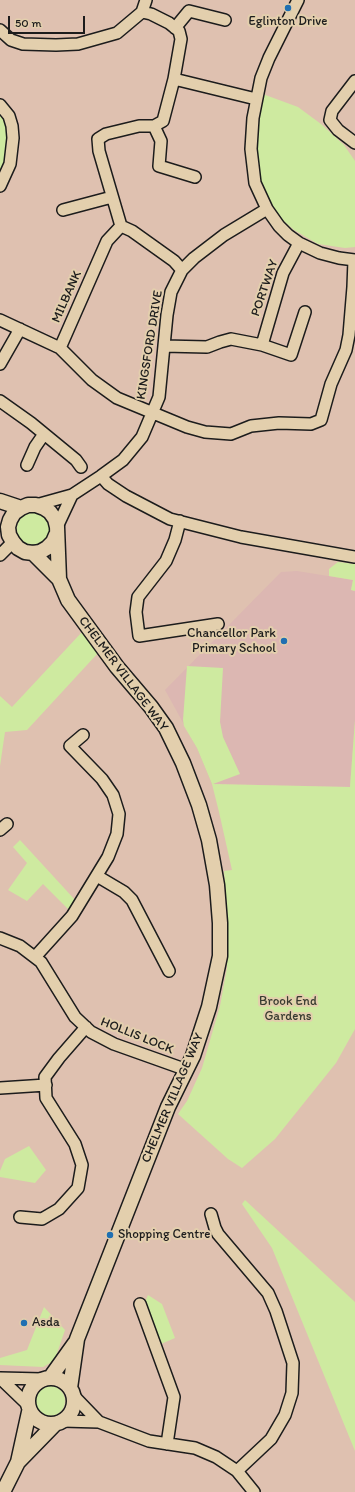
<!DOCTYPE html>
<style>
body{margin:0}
#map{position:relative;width:355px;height:1492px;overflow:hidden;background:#dfc1b0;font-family:Itim,sans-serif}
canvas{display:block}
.scale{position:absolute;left:8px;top:16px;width:77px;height:18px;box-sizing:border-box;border:2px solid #1c1c1c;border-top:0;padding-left:5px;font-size:12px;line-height:14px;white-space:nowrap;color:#1c1c1c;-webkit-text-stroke:3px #e3cfad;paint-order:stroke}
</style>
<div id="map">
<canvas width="355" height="1492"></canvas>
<div class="scale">50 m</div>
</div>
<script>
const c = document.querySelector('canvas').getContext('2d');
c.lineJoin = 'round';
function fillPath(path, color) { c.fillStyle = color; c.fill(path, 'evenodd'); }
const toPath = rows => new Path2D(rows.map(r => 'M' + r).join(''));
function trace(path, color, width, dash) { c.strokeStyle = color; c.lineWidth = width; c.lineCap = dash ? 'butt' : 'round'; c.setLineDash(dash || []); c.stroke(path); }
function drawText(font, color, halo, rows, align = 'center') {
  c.font = font + ' Itim,sans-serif'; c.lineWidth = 4; c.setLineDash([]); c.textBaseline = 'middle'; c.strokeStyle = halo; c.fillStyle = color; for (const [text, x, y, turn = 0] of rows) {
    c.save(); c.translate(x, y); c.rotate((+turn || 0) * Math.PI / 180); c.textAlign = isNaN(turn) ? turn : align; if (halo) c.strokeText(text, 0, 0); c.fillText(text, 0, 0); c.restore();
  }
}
fillPath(toPath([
 [297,571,353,580,351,590,355,591,355,720,350,787,212,784,197,748,165,690,281,572]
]), '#dcb7b2');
fillPath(toPath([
 [260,93,298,107,321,124,344,145,355,161,355,247,345,248,318,244,294,230,278,216,261,188,254,166],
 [0,110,9,129,8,153,0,179],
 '17 529a16 16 0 1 1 32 0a16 16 0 1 1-32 0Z',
 [338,562,355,564,355,591,351,590,353,580,329,576,329,569],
 [82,632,98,653,27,730,5,732,0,766,0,696,12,707],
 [187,666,223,668,220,722,223,737,240,774,213,784,350,787,355,720,355,1029,336,1063,275,1139,242,1168,228,1159,178,1114,187,1101,202,1068,220,1006,227,968,227,910,224,871,232,870,219,812,212,784,197,748,184,726,183,720],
 [20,840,76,901,69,910,43,884,27,901,8,890,27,863,13,847],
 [29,1146,46,1170,35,1183,0,1177,0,1171,5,1159],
 [245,1200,355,1302,355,1451,272,1248,242,1204],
 [148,1295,162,1304,175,1338,161,1344,145,1302],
 [44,1307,65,1330,55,1359,50,1363,43,1367,0,1365,0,1358,27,1350],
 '35 1401a15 15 0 1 1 30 0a15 15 0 1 1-30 0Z'
]), '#ceeaa0');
const minor = toPath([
 [298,0,269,58,261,78,253,118,251,149,255,183,267,209,279,226,288,235,299,243,320,253,339,258,355,260],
 [175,28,189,11,225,20],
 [0,30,11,40,23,44,56,45,78,44,117,33,142,12,146,0],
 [174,79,256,99],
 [355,81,332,111,330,120,338,130,355,143],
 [0,105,9,116,12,126,13,138,10,164,0,186],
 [154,126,161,141,159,166,195,177],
 [63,210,112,197],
 [121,226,99,151,98,139,106,134,139,126,154,126,163,121,174,79,181,39,179,31,169,23,151,14,142,12],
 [299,243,283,273,262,345,291,355,305,312],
 [182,270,174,261,132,231,121,226,107,241,60,348,92,380,117,398,187,427,205,432,231,434,251,426,279,423,311,424,321,420,331,384,346,350,349,335,353,287,354,260],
 [0,320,60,348],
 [164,346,207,347,220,342,231,339,262,345],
 [0,364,20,329],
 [0,401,31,423,76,460,81,467],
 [27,465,35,447,44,434],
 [101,476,108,484,126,496,170,519,241,537,355,557],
 [36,505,72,495,101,476,123,460,142,437,159,397,167,315,171,292,182,270,194,258,224,235,267,209],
 [180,521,175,540,166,561,138,597,136,612,139,636,218,624],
 [57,527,72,495],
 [0,555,13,542],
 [0,830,7,824],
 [97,876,124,892,132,900,169,971],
 [0,938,20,946,41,962,75,1017,91,1032,114,1044,187,1070],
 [35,957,72,916,108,857,117,834,119,814,113,795,102,779,70,746,83,735],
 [0,1088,46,1085],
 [211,1214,215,1228,218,1234,268,1293,276,1311,293,1363,292,1393,285,1415,271,1439,237,1471],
 [20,1217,42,1219,59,1209,78,1188,82,1165,75,1144,46,1098,45,1077,59,1058,86,1027],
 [140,1304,174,1397,167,1444],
 [0,1378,42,1379],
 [0,1378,27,1404],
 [73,1395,99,1422],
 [63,1421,99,1422,149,1441,195,1448,216,1457,237,1471,254,1492]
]);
const tertiary = toPath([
 [0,501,21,508],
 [56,535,53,542,47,548,40,552,33,553,25,552,18,548,13,542,9,535,8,527,10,520,14,513,21,508,28,505,36,505,44,508,50,512,55,519,57,527,59,579,68,600,117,667,151,707,166,728,183,763,199,805,209,840,217,885,220,923,220,956,209,1007,193,1056,168,1107,77,1339,70,1388],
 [33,553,59,579],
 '28 1401a23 23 0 1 1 46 0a23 23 0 1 1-46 0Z',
 [50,1378,75,1343],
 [18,1462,55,1424],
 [3,1492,18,1462,29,1412]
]);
trace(minor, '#1c1c1c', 14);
trace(tertiary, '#1c1c1c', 17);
trace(minor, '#e3cfad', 11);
trace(tertiary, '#e3cfad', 14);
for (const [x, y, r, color] of [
 [288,8,4,"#1f6fb2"],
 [284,641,4,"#1f6fb2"],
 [110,1235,4,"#1f6fb2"],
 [24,1323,4,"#1f6fb2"]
]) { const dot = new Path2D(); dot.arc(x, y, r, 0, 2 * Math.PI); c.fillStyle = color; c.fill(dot); trace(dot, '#e3cfad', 1.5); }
drawText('13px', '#1c1c1c', '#e3cfad', [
 ["Eglinton Drive",288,22,"center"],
 ["Chancellor Park",276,634,"right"],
 ["Primary School",276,649,"right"],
 ["Shopping Centre",118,1235],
 ["Asda",32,1323]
], 'left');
drawText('13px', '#1c1c1c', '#e3cfad', [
 ["PORTWAY",265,288,-71],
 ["MILBANK",67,297,-66],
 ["KINGSFORD DRIVE",150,345,-81],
 ["CHELMER VILLAGE WAY",123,674,53],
 ["HOLLIS LOCK",137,1036,22],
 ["CHELMER VILLAGE WAY",173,1098,-67]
]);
drawText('13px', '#373b30', '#e3cfad', [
 ["Brook End",288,1002],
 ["Gardens",288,1017]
]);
</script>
